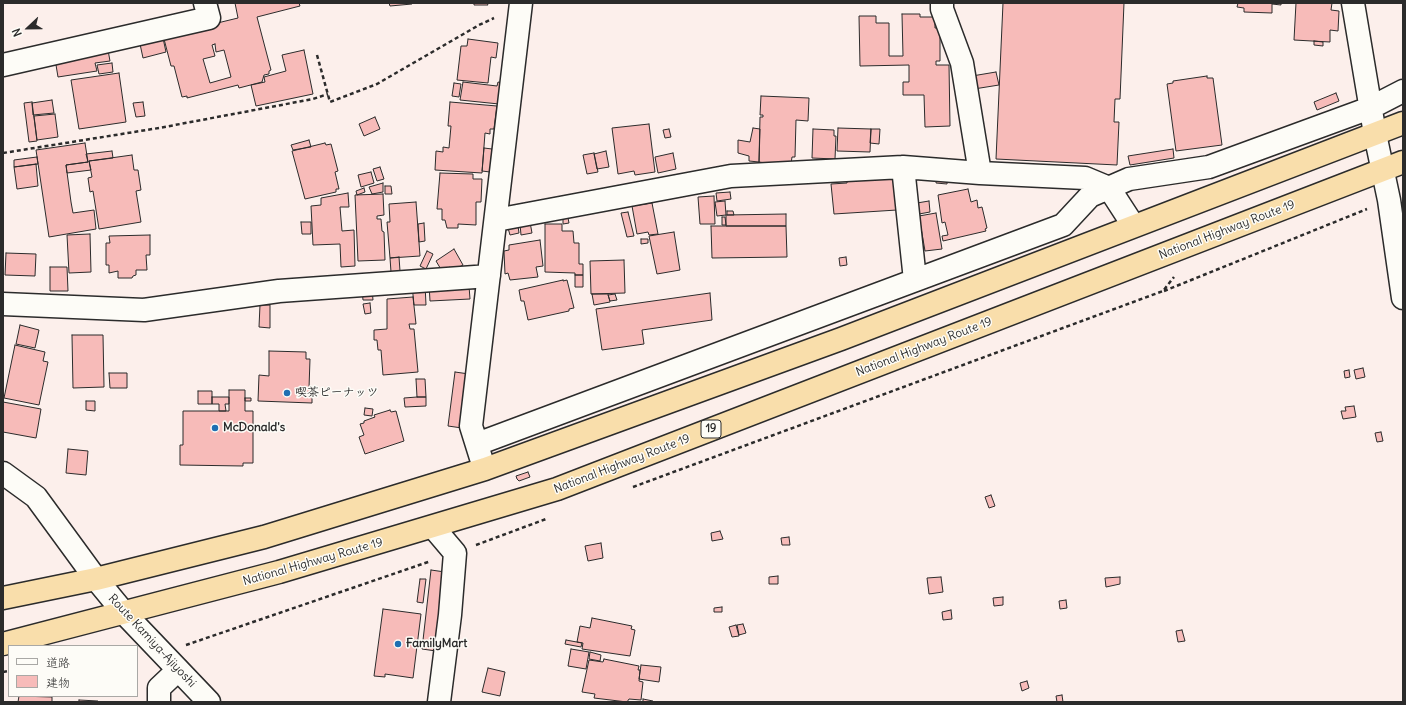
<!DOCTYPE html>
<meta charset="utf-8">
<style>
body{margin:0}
#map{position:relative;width:1406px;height:705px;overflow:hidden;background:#fcefeb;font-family:Delius,"Klee One",sans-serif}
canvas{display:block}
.frame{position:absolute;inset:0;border:4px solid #2b2b2b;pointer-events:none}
.legend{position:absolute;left:8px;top:645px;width:130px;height:52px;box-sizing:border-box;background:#fdfcf7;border:1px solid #a9a8a5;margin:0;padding:5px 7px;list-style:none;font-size:12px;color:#2b2b2b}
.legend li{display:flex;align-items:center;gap:8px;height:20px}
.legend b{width:20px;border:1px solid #a9a8a5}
.north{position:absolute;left:8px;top:8px;width:40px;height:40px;-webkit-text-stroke:3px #fdfcf7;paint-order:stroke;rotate:248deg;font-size:11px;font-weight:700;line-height:16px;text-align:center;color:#2b2b2b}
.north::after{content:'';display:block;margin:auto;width:14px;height:18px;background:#2b2b2b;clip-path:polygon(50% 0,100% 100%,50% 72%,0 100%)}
</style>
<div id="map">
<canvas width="1406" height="705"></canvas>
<div class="frame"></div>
<ul class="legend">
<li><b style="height:5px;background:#fdfcf7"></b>道路</li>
<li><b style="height:11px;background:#f7bbb9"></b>建物</li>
</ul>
<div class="north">N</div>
</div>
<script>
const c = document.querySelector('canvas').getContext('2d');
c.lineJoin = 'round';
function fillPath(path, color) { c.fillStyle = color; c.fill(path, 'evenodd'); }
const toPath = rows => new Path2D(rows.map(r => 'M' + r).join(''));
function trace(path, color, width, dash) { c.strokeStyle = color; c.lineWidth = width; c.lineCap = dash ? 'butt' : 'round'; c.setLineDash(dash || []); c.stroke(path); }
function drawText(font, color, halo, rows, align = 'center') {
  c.font = font + ' Delius,"Klee One",sans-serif'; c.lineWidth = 3; c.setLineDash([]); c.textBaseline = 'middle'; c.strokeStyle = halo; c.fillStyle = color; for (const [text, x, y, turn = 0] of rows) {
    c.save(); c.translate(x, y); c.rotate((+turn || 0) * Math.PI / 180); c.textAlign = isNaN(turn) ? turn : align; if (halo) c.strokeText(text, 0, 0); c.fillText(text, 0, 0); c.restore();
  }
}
const building = toPath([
 [235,3,299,3,300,6,257,17,271,70,269,71,269,74,264,75,262,82,239,88,238,85,187,98,187,96,182,97,174,66,171,66,164,39,172,34,238,18,235,3],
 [215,44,216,52,224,50,231,77,210,83,203,59,215,56,212,45,215,44],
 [389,3,412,3,412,4,390,6,389,3],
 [474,3,487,3,488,5,474,5,474,3],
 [1003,3,1124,3,1120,99,1115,99,1114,122,1119,122,1117,165,996,159,1003,3],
 [1238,3,1281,3,1281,5,1272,4,1272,13,1244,12,1244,8,1237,7,1238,3],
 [1296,3,1332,3,1331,10,1339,11,1338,31,1330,30,1330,42,1294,40,1296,3],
 [902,14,920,14,920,17,935,17,935,28,940,28,940,61,936,61,936,65,949,65,950,126,925,127,924,95,903,95,903,82,909,82,909,65,860,66,859,16,876,16,876,23,889,23,889,56,903,56,902,14],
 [163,38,166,52,143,58,140,44,163,38],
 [468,39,498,43,496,58,491,57,488,83,457,80,461,46,467,46,468,39],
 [1314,41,1323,42,1323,46,1314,45,1314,41],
 [108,50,110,61,95,63,97,71,58,77,55,59,108,50],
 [304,50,313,94,256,106,251,85,265,82,264,77,286,71,282,55,304,50],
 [112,63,113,72,99,74,97,65,112,63],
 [996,72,999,85,974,89,972,76,996,72],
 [119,73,126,122,79,129,71,80,119,73],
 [1207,76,1207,78,1213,78,1222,145,1176,151,1167,84,1173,83,1173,81,1207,76],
 [463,82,497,86,498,82,502,83,499,104,460,100,463,82],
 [454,83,461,84,459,97,452,96,454,83],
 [1336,93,1339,101,1317,110,1314,102,1336,93],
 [761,96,809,98,808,121,796,120,795,157,792,157,791,164,765,165,765,163,759,162,760,117,763,117,763,115,760,115,761,96],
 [52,100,54,113,33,115,32,103,52,100],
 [32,102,37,141,29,142,24,103,32,102],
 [143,102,145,116,136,117,133,103,143,102],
 [450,102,497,106,494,129,490,129,490,134,485,133,482,173,435,170,436,151,443,152,443,147,449,148,451,126,448,126,450,102],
 [55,114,58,137,37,140,34,116,55,114],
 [375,117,380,129,364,136,359,124,375,117],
 [649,124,655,172,635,175,634,171,618,174,612,128,649,124],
 [753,128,760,129,759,162,749,161,749,156,738,153,738,140,750,142,753,128],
 [838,128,871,129,870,152,837,151,838,128],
 [669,129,671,137,665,138,663,130,669,129],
 [813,129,834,130,834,136,836,136,835,159,812,158,813,129],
 [871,129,880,129,879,144,870,143,871,129],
 [309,140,311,147,293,150,291,145,309,140],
 [85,143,88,162,66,165,71,202,73,213,94,210,96,229,49,237,36,150,85,143],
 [325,143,326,145,331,144,338,171,335,172,339,189,336,189,336,192,305,199,292,151,325,143],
 [484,148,492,149,490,172,482,171,484,148],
 [1173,149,1174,158,1130,165,1128,156,1173,149],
 [112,151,113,158,89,161,91,170,67,173,66,165,88,162,86,154,112,151],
 [606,151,609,167,597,169,594,154,606,151],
 [594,153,598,172,587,174,583,155,594,153],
 [673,153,676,169,658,173,655,157,673,153],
 [132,155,134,170,138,170,141,190,136,191,141,222,99,229,93,191,90,192,88,178,92,177,89,161,132,155],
 [37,157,38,164,14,167,14,160,37,157],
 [36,164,38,186,17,189,14,167,36,164],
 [380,167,384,179,377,181,373,169,380,167],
 [371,172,374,183,361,187,358,175,371,172],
 [440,173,473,174,473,179,482,179,481,202,476,202,476,225,458,224,458,228,447,228,445,220,442,220,442,209,437,209,440,173],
 [937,175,948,176,947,184,936,183,937,175],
 [893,177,897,210,834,214,831,184,847,183,847,180,893,177],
 [383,183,383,192,372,194,369,187,383,183],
 [385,186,391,186,392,194,385,194,385,186],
 [364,188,365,192,357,195,356,191,364,188],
 [968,189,971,202,977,200,978,208,982,207,987,228,985,229,986,231,943,241,942,236,948,235,945,222,942,223,938,195,968,189],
 [730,192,731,199,717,201,716,193,730,192],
 [348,193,349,207,340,207,342,231,354,230,355,266,341,267,340,244,313,245,311,206,321,205,321,198,348,193],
 [383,194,384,215,377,216,377,219,381,219,382,231,384,232,385,260,358,261,355,195,383,194],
 [714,196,715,224,700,224,698,197,714,196],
 [725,201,726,215,717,216,715,202,725,201],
 [929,201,930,212,919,214,917,203,929,201],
 [416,202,420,256,390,258,387,222,390,222,389,204,416,202],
 [652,203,658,234,649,235,648,232,637,234,632,206,652,203],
 [727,211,733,211,734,215,727,215,727,211],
 [628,212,634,236,627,237,621,213,628,212],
 [936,213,942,249,925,251,919,216,936,213],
 [786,214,786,226,726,226,726,215,786,214],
 [722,217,725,217,726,225,722,225,722,217],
 [563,218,568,218,569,223,563,224,563,218],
 [301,222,311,222,311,234,302,234,301,222],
 [530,222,532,233,521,235,520,224,530,222],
 [424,223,425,241,419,242,418,224,424,223],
 [545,224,562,224,562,231,573,231,574,243,579,243,579,264,583,264,583,275,575,275,575,273,545,272,545,224],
 [518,226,519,233,510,235,508,228,518,226],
 [711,226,786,226,787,257,712,258,711,226],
 [674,232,680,270,657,274,649,236,674,232],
 [90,234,91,272,69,273,67,235,90,234],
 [150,235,150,255,146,255,147,270,136,270,136,275,133,276,132,278,118,278,118,271,109,273,109,265,106,265,106,243,110,243,109,236,150,235],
 [641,239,648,239,648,243,641,244,641,239],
 [540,240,543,266,536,267,538,277,510,280,508,273,505,274,504,251,509,250,509,245,540,240],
 [454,249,463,265,452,271,450,267,442,271,436,261,454,249],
 [427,251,433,254,426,269,420,266,427,251],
 [6,253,36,254,35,276,5,275,6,253],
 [399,257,400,271,391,272,390,258,399,257],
 [846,257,847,265,840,266,839,258,846,257],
 [624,260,625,293,591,294,590,261,624,260],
 [50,267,67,267,68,291,50,291,50,267],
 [575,275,583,275,583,287,575,287,575,275],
 [563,280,563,281,567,280,574,308,569,309,569,311,528,320,524,301,521,301,519,290,563,280],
 [425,284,426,305,414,305,412,285,425,284],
 [429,284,469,286,470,299,430,301,429,284],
 [372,289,373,300,363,300,362,290,372,289],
 [710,293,712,320,642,330,644,344,602,350,596,309,710,293],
 [592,294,608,294,610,302,594,305,592,294],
 [615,294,617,300,610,301,608,295,615,294],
 [413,297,416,324,409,324,410,329,414,329,418,372,383,375,381,350,378,350,377,340,374,340,374,330,387,329,387,299,413,297],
 [370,303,371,313,365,314,363,304,370,303],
 [260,305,270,305,270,328,259,327,260,305],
 [20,325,39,330,35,348,16,344,20,325],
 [72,335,103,335,104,387,73,388,72,335],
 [15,345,45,352,43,361,48,362,39,405,4,398,15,345],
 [269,351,306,352,306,359,310,359,309,388,312,388,312,403,258,401,259,375,269,376,269,351],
 [1363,368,1365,377,1356,379,1354,370,1363,368],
 [1349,370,1350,377,1345,378,1344,371,1349,370],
 [455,372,469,374,462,428,448,426,455,372],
 [109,373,127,373,127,388,110,388,109,373],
 [416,379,425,379,426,397,417,397,416,379],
 [229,390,245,390,245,411,253,411,253,463,243,463,243,466,180,465,180,445,183,445,183,411,229,411,229,390],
 [198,391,212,391,212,404,198,404,198,391],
 [212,397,229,397,229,404,225,404,226,411,219,411,219,404,212,404,212,397],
 [417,397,426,397,426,406,405,407,404,398,417,397],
 [245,398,251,398,251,401,245,401,245,398],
 [86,401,95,401,95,411,86,410,86,401],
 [3,402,41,409,36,438,3,432,3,402],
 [1354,406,1356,417,1343,419,1341,411,1346,411,1345,407,1354,406],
 [365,408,373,409,372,416,364,415,365,408],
 [390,410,391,412,396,411,404,441,365,454,359,437,364,435,360,424,364,423,364,421,375,417,374,415,390,410],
 [1381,432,1383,441,1377,442,1375,433,1381,432],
 [68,449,88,451,86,475,66,473,68,449],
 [528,472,530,477,519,481,517,479,516,476,528,472],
 [991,495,995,506,989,508,985,497,991,495],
 [720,531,723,539,712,541,711,533,720,531],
 [789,537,790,545,782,545,781,538,789,537],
 [601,543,603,558,588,561,585,546,601,543],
 [431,570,445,572,436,651,422,649,431,570],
 [778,576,778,584,769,584,769,577,778,576],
 [941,577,943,592,929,594,927,578,941,577],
 [1120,577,1120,584,1106,587,1105,578,1120,577],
 [420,579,426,579,423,603,417,602,420,579],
 [1003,597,1003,605,994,606,993,598,1003,597],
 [1066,600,1067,608,1060,609,1059,601,1066,600],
 [722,607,722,612,714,612,714,608,722,607],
 [383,609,421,614,413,678,385,674,385,677,374,676,383,609],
 [951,610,952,619,943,620,942,612,951,610],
 [592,618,632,626,631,629,635,630,630,656,582,649,583,643,577,642,580,626,590,628,592,618],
 [743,624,746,633,739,635,737,625,743,624],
 [736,625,739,636,732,637,729,627,736,625],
 [1182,630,1185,641,1178,642,1176,631,1182,630],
 [566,640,582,643,581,647,565,644,566,640],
 [571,649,589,652,586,669,568,666,571,649],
 [590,652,601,655,600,661,589,659,590,652],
 [604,659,639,666,638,670,640,670,639,681,643,682,641,700,629,699,627,702,594,698,595,694,582,692,589,660,603,662,604,659],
 [641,665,661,667,659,682,639,679,641,665],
 [488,668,505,672,500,696,482,692,488,668],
 [1027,681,1029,688,1022,691,1020,683,1027,681],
 [1062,695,1063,702,1057,702,1056,696,1062,695],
 [19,696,52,697,52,702,18,702,19,696],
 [643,699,653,701,653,702,643,702,643,699],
 [79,700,98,701,98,702,79,702,79,700]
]);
fillPath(building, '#f7bbb9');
trace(building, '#2b2b2b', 1);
const minor = toPath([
 [942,3,942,9,962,63,980,173],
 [1353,3,1375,134,1389,200,1403,298],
 [3,65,209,18,205,3],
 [903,167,915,280],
 [496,220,731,176,903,167,980,173,1085,178,1109,188,1133,225],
 [3,304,144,310,279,291,489,276],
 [477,444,1063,225,1090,196,1129,179,1209,167,1370,108,1403,91],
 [481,458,471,426,521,3],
 [433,527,455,553,450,615,439,702],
 [159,702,159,688,178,670]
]);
const tertiary = toPath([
 [3,473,36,497,96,579]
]);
const secondary = toPath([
 [96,579,124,613,209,702]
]);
const trunk = toPath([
 [3,598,96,579,264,537,485,469,841,339,1403,123],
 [3,644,279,572,557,489,1403,162]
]);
trace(minor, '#2b2b2b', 25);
trace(tertiary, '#2b2b2b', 25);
trace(secondary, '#2b2b2b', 25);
trace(trunk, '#2b2b2b', 25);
trace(toPath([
 [317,55,330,102,377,84,479,25,494,18],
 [3,153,159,128,313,99,328,94],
 [1164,291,1367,209],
 [633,487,1163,291,1174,277],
 [476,545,546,519],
 [186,645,431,561],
 [3,672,9,671]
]), '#2b2b2b', 2.5, [4, 3]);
trace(minor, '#fdfcf7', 22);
trace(tertiary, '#fdfcf7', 22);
trace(secondary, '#fdfcf7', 22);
trace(trunk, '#f9deab', 22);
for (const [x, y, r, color] of [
 [287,393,4,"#1f6fb2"],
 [215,428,4,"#1f6fb2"],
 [398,644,4,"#1f6fb2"]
]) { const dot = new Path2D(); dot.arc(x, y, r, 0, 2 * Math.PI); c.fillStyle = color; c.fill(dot); trace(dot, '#fdfcf7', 1.5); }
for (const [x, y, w] of [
 [711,429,20]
]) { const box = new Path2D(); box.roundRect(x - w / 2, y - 9, w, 18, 3); c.fillStyle = '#fdfcf7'; c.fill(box); trace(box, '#2b2b2b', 1); }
drawText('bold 11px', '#2b2b2b', null, [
 ["19",711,429]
]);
drawText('12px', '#2b2b2b', '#fdfcf7', [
 ["National Highway Route 19",1227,230,-21],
 ["National Highway Route 19",924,347,-21],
 ["National Highway Route 19",622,464,-21],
 ["National Highway Route 19",313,562,-16],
 ["Route Kamiya-Ajiyoshi",152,641,47]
]);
drawText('bold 12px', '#2b2b2b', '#fdfcf7', [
 ["喫茶ピーナッツ",295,393],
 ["McDonald's",223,428],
 ["FamilyMart",406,644]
], 'left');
</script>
